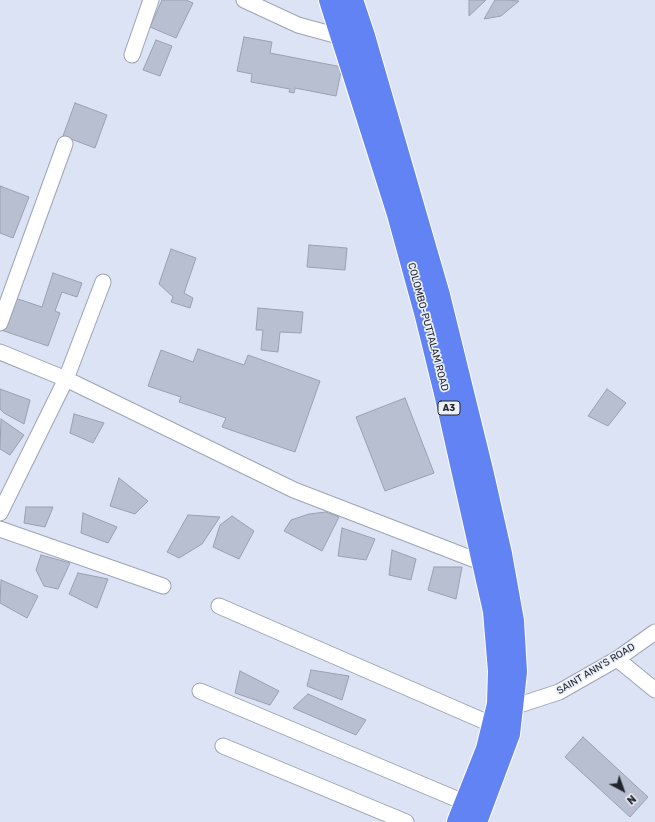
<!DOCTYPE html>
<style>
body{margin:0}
#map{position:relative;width:655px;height:822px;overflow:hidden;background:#dce3f5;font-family:Rubik,sans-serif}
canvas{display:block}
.north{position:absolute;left:603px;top:770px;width:40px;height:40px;-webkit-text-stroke:3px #ecf0fb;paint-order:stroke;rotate:139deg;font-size:11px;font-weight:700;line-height:16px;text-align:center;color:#23262c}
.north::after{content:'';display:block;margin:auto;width:14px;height:18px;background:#23262c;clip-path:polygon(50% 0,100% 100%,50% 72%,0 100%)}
</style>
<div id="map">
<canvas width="655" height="822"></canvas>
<div class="north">N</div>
</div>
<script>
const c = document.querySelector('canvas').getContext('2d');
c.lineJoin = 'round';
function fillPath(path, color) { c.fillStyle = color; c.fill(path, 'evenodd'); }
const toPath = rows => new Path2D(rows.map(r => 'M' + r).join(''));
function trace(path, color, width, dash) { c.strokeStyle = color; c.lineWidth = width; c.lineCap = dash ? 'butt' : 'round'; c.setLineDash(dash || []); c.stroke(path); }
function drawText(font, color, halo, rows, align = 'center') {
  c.font = font + ' Rubik,sans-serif'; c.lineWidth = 3.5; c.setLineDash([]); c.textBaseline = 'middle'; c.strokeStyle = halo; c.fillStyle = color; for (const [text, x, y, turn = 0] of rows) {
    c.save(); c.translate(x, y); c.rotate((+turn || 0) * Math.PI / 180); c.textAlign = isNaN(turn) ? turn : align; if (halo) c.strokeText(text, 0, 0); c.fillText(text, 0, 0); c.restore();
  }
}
const building = toPath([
 [162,0,186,0,193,3,176,38,150,27,162,0],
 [469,0,486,0,469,16,469,0],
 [495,0,506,0,519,1,501,16,484,19,495,0],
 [244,37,272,42,270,53,342,67,336,96,295,88,294,93,289,92,290,89,251,82,252,74,237,71,244,37],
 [156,40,172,46,160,76,143,70,156,40],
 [75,103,107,115,95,148,63,136,75,103],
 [0,186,29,197,13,238,0,233,0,186],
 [309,245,347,248,345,270,307,267,309,245],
 [171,249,196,258,184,293,193,298,190,308,171,302,173,297,159,284,171,249],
 [53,273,82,283,77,297,62,292,55,311,60,313,48,346,1,330,12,297,42,307,53,273],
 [258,308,303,312,301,333,280,332,278,352,261,350,263,330,256,330,258,308],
 [198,349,244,365,248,355,320,381,295,452,222,427,226,418,179,402,181,397,148,386,161,350,193,362,198,349],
 [0,389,30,400,24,424,4,413,0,409,0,389],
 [607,389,626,403,608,426,588,416,607,389],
 [405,398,434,473,385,491,356,417,405,398],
 [74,414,104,423,93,443,70,433,74,414],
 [1,419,24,435,10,455,0,449,1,419],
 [119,478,148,501,135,514,110,506,119,478],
 [26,507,53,507,45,527,24,523,26,507],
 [326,512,339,517,322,551,284,531,291,520,309,514,326,512],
 [83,513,117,527,108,543,81,533,83,513],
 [188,515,220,517,202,544,179,558,167,552,188,515],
 [232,516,254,531,239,559,213,547,220,525,232,516],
 [342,528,375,539,366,560,338,556,342,528],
 [392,550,416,559,411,580,389,575,392,550],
 [41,555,70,563,58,589,44,586,36,570,41,555],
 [434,567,462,567,456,599,428,590,434,567],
 [78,573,108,579,97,608,69,594,78,573],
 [1,580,38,596,27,618,0,603,1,580],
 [311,670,349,676,342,700,307,686,311,670],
 [240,671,279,691,270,705,235,693,240,671],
 [308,694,366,720,356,735,293,708,308,694],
 [583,737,648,797,630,817,565,757,583,737]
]);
fillPath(building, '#b8bfd1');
trace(building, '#9aa0b2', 1);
const street = toPath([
 [244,0,298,25,342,37,348,37],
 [132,55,151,0],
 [0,323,65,144],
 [0,352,66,379,294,490,483,563],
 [0,513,66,379,103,282],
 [0,529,163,586],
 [219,606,493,725],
 [617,659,655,690],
 [200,691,466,803],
 [513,707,559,692,617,659,655,632],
 [223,746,406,822]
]);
const highway = toPath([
 [330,0,398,214,426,316,445,393,494,611,499,671,498,704,487,749,458,822],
 [352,0,364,36,439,295,482,470,501,554,513,621,516,672,509,734,476,822]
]);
trace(street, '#9da3b5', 17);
trace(highway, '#fff', 24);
trace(street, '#fff', 15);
trace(highway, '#6283f4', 22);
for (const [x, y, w] of [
 [449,408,22]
]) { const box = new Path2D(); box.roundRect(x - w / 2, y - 7, w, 14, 3); c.fillStyle = '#ecf0fb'; c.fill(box); trace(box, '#23262c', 1); }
drawText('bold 9px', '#23262c', null, [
 ["A3",449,408]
]);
drawText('10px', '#23262c', '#ecf0fb', [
 ["COLOMBO-PUTTALAM ROAD",428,327,75],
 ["SAINT ANN'S ROAD",596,669,-31]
]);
</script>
